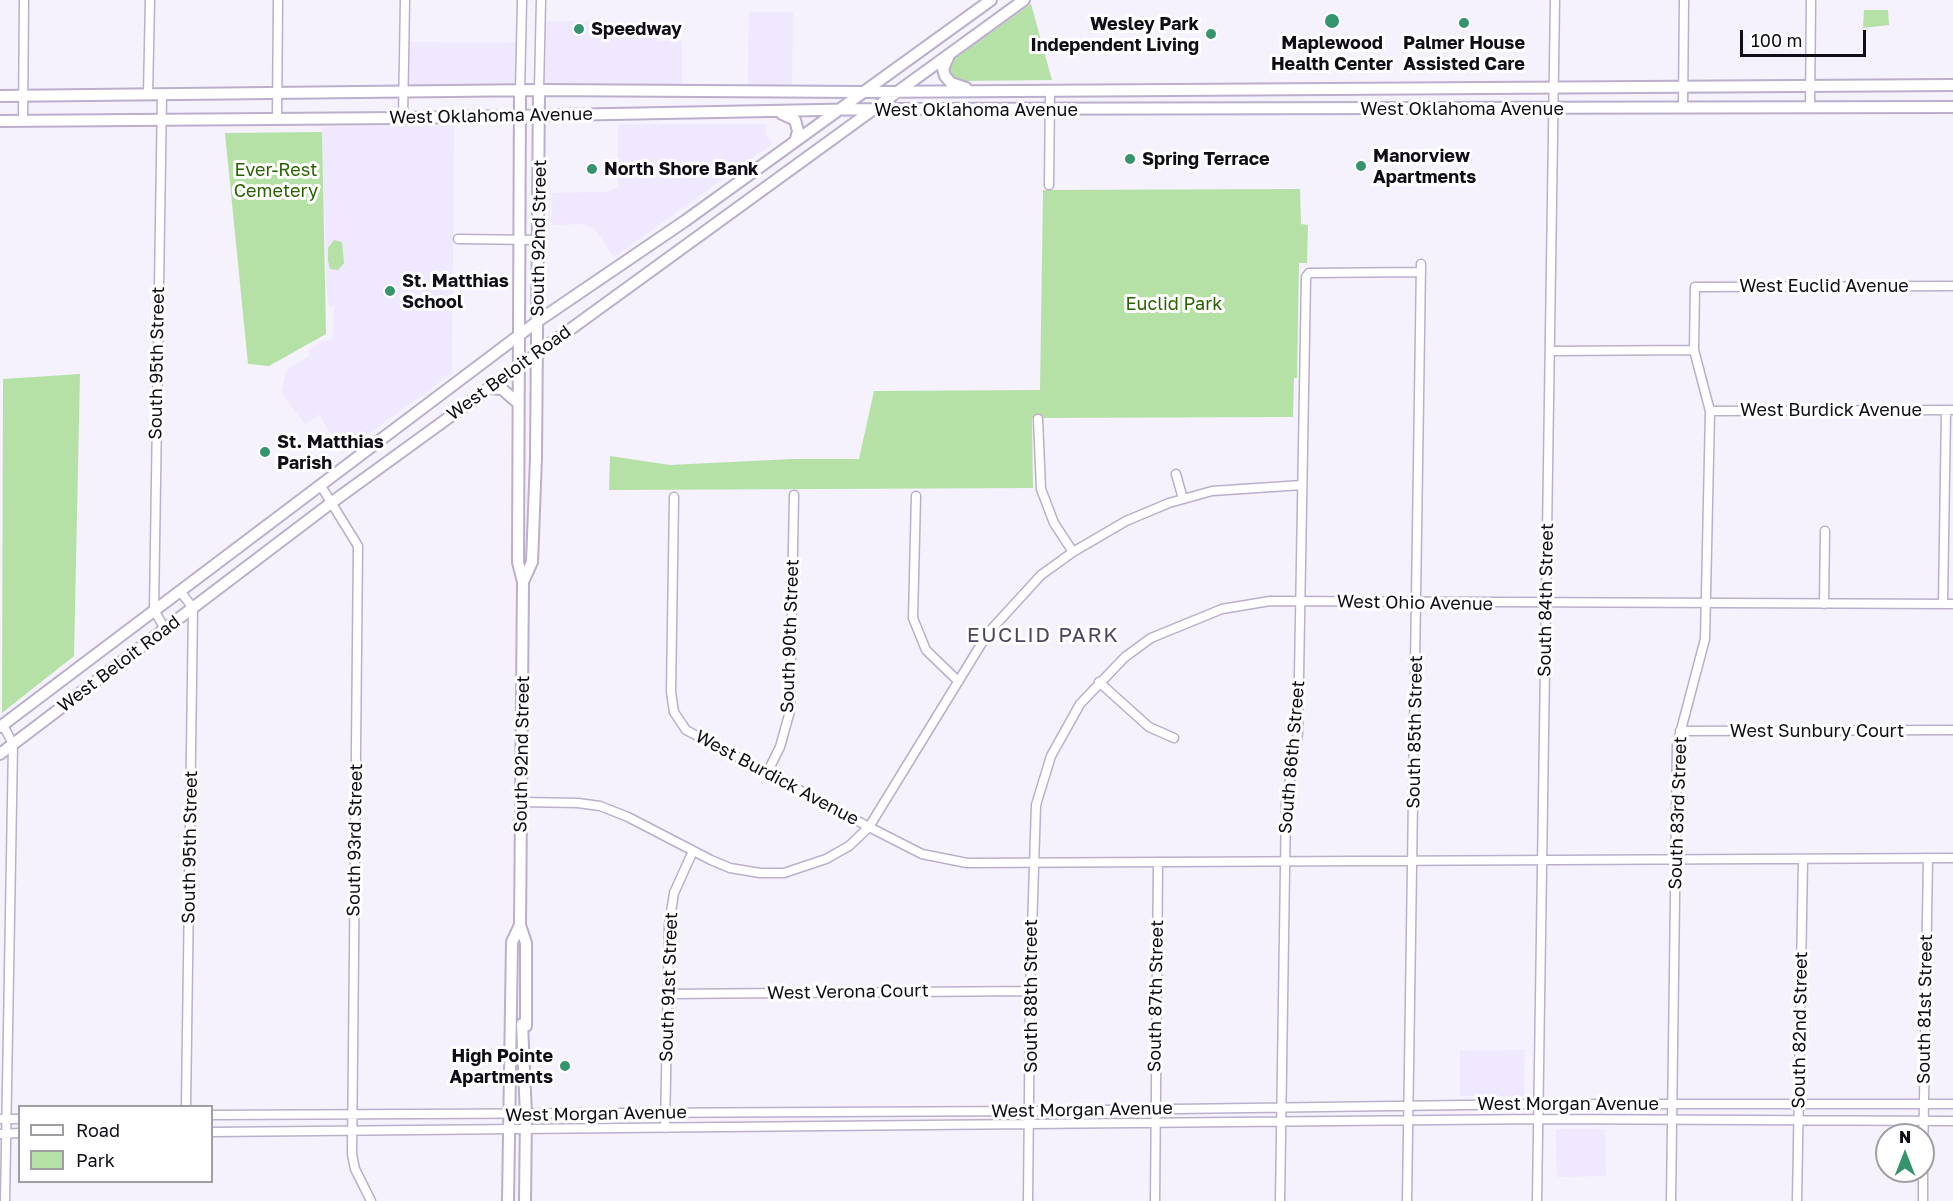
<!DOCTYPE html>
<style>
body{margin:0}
#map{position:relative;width:1953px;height:1201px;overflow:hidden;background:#f5f1fd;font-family:"Golos Text",sans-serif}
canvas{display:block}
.legend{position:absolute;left:18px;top:1105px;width:195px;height:78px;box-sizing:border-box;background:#fff;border:2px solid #a09ea2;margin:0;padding:8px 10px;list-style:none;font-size:18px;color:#110d17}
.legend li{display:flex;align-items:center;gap:12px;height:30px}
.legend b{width:30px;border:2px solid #a09ea2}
.north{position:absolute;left:1875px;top:1123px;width:60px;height:60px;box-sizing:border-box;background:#fff;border:2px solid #a09ea2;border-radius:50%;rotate:0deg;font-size:16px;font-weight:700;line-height:24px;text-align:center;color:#110d17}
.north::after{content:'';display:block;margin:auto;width:21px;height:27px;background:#34946d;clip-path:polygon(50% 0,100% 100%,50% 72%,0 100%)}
.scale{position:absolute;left:1740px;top:30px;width:126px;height:27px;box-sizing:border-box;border:3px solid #110d17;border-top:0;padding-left:8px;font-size:18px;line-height:21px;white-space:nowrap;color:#110d17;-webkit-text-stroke:4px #fff;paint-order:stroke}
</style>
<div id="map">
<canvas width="1953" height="1201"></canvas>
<ul class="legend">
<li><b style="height:8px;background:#fff"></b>Road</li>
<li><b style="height:16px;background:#b6e1a6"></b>Park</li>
</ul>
<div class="north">N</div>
<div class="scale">100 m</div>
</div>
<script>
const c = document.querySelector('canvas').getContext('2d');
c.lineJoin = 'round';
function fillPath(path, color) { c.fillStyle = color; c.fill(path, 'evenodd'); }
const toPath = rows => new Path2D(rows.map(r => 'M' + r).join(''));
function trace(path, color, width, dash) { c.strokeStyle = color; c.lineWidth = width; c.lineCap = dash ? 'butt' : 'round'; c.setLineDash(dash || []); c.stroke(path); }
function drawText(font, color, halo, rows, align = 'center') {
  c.font = font + ' "Golos Text",sans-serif'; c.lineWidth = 6; c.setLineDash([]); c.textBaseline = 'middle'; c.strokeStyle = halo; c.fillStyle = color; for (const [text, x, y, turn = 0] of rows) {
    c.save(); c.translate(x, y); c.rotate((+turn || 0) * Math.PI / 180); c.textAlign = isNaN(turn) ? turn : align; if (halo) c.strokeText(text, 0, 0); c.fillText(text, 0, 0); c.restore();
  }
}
fillPath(toPath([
 [749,12,793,12,792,92,748,90],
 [541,21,657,22,658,41,682,41,682,91,539,90],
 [404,42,521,43,520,91,403,92],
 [618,124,766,124,766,135,772,144,614,257,594,228,581,224,552,225,552,193,607,192,618,187],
 [454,125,452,373,342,453,319,414,305,424,281,393,286,371,310,355,308,351,321,341,333,339,334,307,329,307,327,287,322,127],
 [1525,1050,1524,1096,1460,1096,1460,1051],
 [1556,1129,1605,1129,1606,1176,1557,1177]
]), '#f0e8fe');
fillPath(toPath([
 [1031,4,1052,80,960,81,951,75,949,69,953,60],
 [1864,10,1888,10,1889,25,1863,28],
 [322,132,326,334,269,366,248,364,225,133],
 [1300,189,1301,224,1308,225,1307,263,1299,263,1297,378,1294,378,1293,417,1032,418,1033,488,609,490,610,456,670,465,792,459,859,459,874,391,1040,390,1043,190],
 [334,240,342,242,344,263,338,270,330,269,328,261,328,248],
 [80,374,74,656,2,713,3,379]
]), '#b6e1a6');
const minor = toPath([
 [539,90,541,0],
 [520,91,522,0],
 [162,94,154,610,165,629],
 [148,95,150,0],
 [1683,108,1684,0],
 [1810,108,1811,0],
 [403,118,405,0],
 [277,119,278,0],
 [23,121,24,0],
 [1049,185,1050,91],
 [458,239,539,240],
 [1551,351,1694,350],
 [1710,411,1953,410],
 [1038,419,1041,489,1054,523,1073,552],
 [1176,474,1183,499],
 [321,486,358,546,352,1154,355,1169,371,1201],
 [916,496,913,618,926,650,957,680],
 [674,497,671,692,674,712,686,730,869,827,988,633,1041,575,1073,552,1126,521,1169,503,1212,491,1302,485],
 [180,591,193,608,186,1106],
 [1824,604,1825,531],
 [1943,604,1946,410],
 [1099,682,1149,727,1174,738],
 [3,725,13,744,5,1201],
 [1680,731,1953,730],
 [767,773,780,747,790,711,794,495],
 [522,802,578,803,600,806,628,817,711,860,730,868,760,873,784,873,826,859,849,846,869,827,922,854,967,863,1953,858],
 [667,994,1030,991],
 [212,1115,1030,1111,1539,1104,1953,1104],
 [0,1119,20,1119],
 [665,1128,669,925,674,893,693,851],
 [212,1132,1539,1119,1953,1121],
 [0,1134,20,1133],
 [1923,1160,1928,858],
 [1028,1201,1030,991,1036,805,1051,756,1080,704,1125,657,1151,638,1222,609,1270,601,1953,604],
 [1155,1201,1158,862],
 [1280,1201,1286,803,1298,733,1306,277,1309,273,1421,272],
 [1407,1201,1421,264],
 [1537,1201,1555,0],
 [1671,1201,1677,745,1705,639,1706,594,1710,411,1694,350,1695,287,1953,286],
 [1797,1201,1803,859],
 [1923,1201,1923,1171]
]);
const major = toPath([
 [949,55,943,69,945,76,951,83,966,88],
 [520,91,518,562,523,582,520,925,526,943,526,1026,522,1024,526,1115,525,1201],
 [0,96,539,90,861,92,1953,85],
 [782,114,795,120,798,131,796,139],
 [0,121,403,118,873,109,1953,107],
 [488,388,502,389,518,403],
 [523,582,532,562,536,458,539,90],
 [0,727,538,321,685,221,991,0],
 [0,754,331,503,1024,0],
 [508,1201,512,942,520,925]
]);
trace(minor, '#bbafcc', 11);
trace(major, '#bbafcc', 14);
trace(minor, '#fff', 8);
trace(major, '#fff', 10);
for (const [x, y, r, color] of [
 [1332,21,8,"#34946d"],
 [1464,23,6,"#34946d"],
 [579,29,6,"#34946d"],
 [1211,34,6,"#34946d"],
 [1130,159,6,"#34946d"],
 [1361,166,6,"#34946d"],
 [592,169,6,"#34946d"],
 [390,291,6,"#34946d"],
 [265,452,6,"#34946d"],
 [565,1066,6,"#34946d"]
]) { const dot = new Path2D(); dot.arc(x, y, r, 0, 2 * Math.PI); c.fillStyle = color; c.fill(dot); trace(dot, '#fff', 2); }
drawText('bold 18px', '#110d17', '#fff', [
 ["Wesley Park",1199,24,"right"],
 ["Independent Living",1199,45,"right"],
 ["Speedway",591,29],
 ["Maplewood",1332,43,"center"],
 ["Health Center",1332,64,"center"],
 ["Palmer House",1464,43,"center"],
 ["Assisted Care",1464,64,"center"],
 ["Manorview",1373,156],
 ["Apartments",1373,177],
 ["Spring Terrace",1142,159],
 ["North Shore Bank",604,169],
 ["St. Matthias",402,281],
 ["School",402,302],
 ["St. Matthias",277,442],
 ["Parish",277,463],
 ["High Pointe",553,1056,"right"],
 ["Apartments",553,1077,"right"]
], 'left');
drawText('18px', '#110d17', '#fff', [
 ["West Oklahoma Avenue",1462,109],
 ["West Oklahoma Avenue",976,110],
 ["West Oklahoma Avenue",491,116,-1],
 ["South 92nd Street",539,238,-89],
 ["West Euclid Avenue",1824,286],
 ["South 95th Street",157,363,-89],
 ["West Beloit Road",509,373,-36],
 ["West Burdick Avenue",1831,410],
 ["South 84th Street",1546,600,-89],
 ["West Ohio Avenue",1415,603,1],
 ["South 90th Street",790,636,-88],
 ["West Beloit Road",119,664,-37],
 ["West Sunbury Court",1817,731],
 ["South 85th Street",1415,732,-89],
 ["South 92nd Street",522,754,-89],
 ["South 86th Street",1292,757,-85],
 ["West Burdick Avenue",777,778,28],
 ["South 83rd Street",1678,813,-88],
 ["South 93rd Street",355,840,-89],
 ["South 95th Street",190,847,-89],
 ["South 91st Street",669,987,-88],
 ["West Verona Court",848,992,-1],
 ["South 88th Street",1031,996,-90],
 ["South 87th Street",1156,996,-89],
 ["South 81st Street",1925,1009,-89],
 ["South 82nd Street",1800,1030,-89],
 ["West Morgan Avenue",1568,1104],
 ["West Morgan Avenue",1082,1110,-1],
 ["West Morgan Avenue",596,1114,-1]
]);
drawText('18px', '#296301', '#fff', [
 ["Ever-Rest",276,170],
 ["Cemetery",276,191],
 ["Euclid Park",1174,304]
]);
c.letterSpacing = '1.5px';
drawText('21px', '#4f455e', '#fff', [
 ["EUCLID PARK",1043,635]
]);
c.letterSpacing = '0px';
</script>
